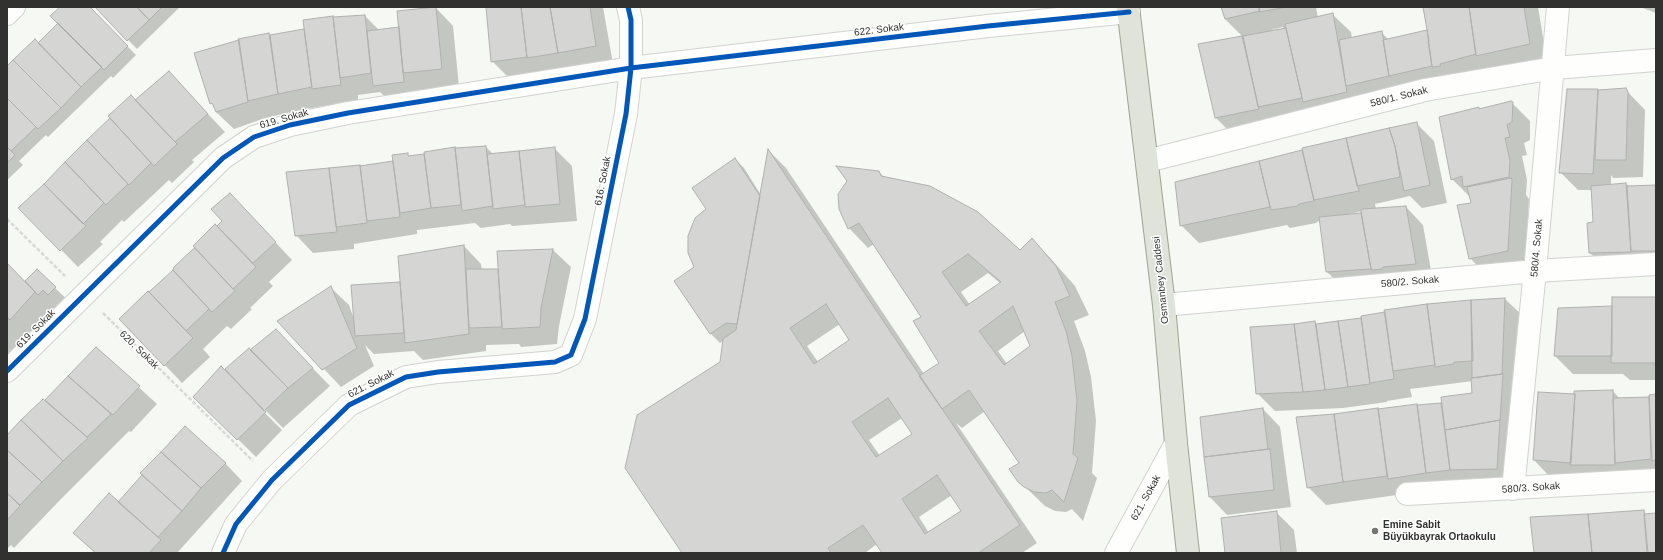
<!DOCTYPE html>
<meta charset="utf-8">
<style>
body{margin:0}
#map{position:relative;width:1663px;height:560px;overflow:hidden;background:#f6f8f3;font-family:Arial,sans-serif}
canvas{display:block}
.frame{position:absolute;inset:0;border:8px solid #31322f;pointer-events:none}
</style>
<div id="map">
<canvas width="1663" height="560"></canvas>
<div class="frame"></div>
</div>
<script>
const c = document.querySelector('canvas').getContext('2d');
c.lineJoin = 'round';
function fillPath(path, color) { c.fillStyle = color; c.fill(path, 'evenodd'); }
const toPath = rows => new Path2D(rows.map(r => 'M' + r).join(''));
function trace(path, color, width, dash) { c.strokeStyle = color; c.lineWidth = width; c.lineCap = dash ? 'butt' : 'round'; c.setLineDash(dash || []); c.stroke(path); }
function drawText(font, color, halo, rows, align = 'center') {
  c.font = font + ' Arial,sans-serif'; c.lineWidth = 3; c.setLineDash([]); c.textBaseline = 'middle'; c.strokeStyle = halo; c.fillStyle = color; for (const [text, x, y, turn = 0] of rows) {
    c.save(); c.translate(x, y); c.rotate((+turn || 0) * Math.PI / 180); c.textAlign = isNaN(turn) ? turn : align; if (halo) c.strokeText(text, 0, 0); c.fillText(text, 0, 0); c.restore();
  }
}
fillPath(toPath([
 [61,7,88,7,136,55,113,78,111,76,48,137,46,135,19,161,23,165,7,180,7,68,38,44,59,23],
 [96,7,180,7,137,49],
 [494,7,603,7,613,64,510,79,492,61],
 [1222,7,1316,7,1318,18,1333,15,1351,32,1352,39,1381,32,1389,40,1428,31,1425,7,1538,7,1547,61,1233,135,1216,118,1199,45,1243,37,1225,19],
 [1283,27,1284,29,1271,31,1271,30],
 [1640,7,1656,7,1656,13],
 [436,8,453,26,459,87,420,90,421,100,392,103,380,92,358,95,358,103,331,107,329,105,296,111,265,118,234,129,216,112,215,106,211,103,269,34,271,36,305,30,334,18,365,16,380,31,398,28,398,12],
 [169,73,225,132,192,160,194,162,172,183,169,180,124,222,122,220,100,242,103,244,78,267,20,208,112,118,135,101],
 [1625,89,1645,110,1643,177,1613,178,1611,175,1611,185,1626,184,1630,187,1656,187,1656,268,1608,271,1590,253,1588,223,1594,223,1592,190,1578,190,1560,172,1598,91],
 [1512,103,1530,121,1530,140,1524,143,1527,155,1522,156,1527,180,1526,195,1529,199,1526,269,1487,276,1470,258,1472,204,1470,197,1452,179,1478,108,1480,110],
 [1416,123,1434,141,1447,203,1422,208,1410,196,1375,204,1376,209,1406,207,1423,225,1433,282,1345,289,1327,272,1320,220,1316,223,1290,228,1287,225,1199,243,1181,225,1176,183,1346,139],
 [1363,211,1362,214,1349,215,1349,214],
 [486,147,493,154,554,148,572,166,577,221,512,226,510,224,481,228,475,223,417,230,417,234,354,244,354,249,313,253,296,235,287,173,394,162,407,154,410,157],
 [769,151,786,168,924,374,941,363,922,317,874,244,868,248,849,228,879,172,885,178,1020,252,1032,239,1051,259,1075,286,1089,315,1074,321,1085,351,1091,377,1096,421,1092,473,1097,478,1083,521,1072,509,1066,512,1055,511,1045,506,1019,481,1020,463,985,411,962,428,956,423,1037,543,1022,553,883,553,877,544,865,553,683,553,721,363,724,340,720,343,711,334,675,282,696,267,707,210,735,159,744,168,761,195],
 [988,273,1000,283,970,305,961,292],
 [840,324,851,340,818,362,807,346],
 [1025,331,1031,346,1007,364,998,351],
 [902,418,913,434,880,456,869,440],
 [952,495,962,511,929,533,919,517],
 [247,212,292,260,269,282,273,286,250,308,252,309,231,329,227,326,203,349,210,357,182,383,121,319,197,249,224,221],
 [464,246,481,264,482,270,499,270,498,252,553,250,571,267,559,326,557,344,521,347,519,344,486,345,486,351,423,360,414,351,374,354,365,345,374,366,341,387,279,321,331,288,349,305,354,319,352,286,401,282],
 [7,264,25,282,37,271,73,305,56,312,54,309,28,336,27,335,7,356],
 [1656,297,1656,380,1630,380,1623,374,1573,374,1555,356,1613,307],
 [1505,299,1523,316,1514,487,1404,494,1326,505,1308,487,1297,418,1442,403,1473,394,1473,381,1410,389,1412,397,1387,401,1387,402,1343,408,1275,411,1257,393,1315,322,1317,325,1362,319,1427,305],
 [96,348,157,404,131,432,129,431,60,500,14,548,11,545,7,549,7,436,45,401],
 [293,348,330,386,283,428,263,408,261,409,282,430,256,457,195,397,221,367,225,370,249,350,250,351],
 [1613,391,1620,399,1656,397,1656,478,1551,478,1534,460,1575,395],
 [1263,409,1280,427,1291,507,1227,515,1210,497,1201,418],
 [225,463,242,481,177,553,95,553,75,533,118,503,144,475],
 [1276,512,1294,530,1297,553,1225,553]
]), '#0003');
const building = toPath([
 [60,7,90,7,128,46,104,70,50,16,60,7],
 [95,7,137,7,149,20,127,41,95,7],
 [137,7,162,7,149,20,137,7],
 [436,7,442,69,403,73,397,11,436,7],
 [486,7,521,7,527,57,491,62,486,7],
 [521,7,550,7,558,53,527,58,521,7],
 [550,7,590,7,596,46,558,53,550,7],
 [1221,7,1259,7,1260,11,1225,19,1221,7],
 [1259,7,1287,7,1259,12,1259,7],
 [1423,7,1469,7,1476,54,1440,64,1441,66,1432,67,1428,41,1429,41,1423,7],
 [1469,7,1524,7,1530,44,1476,56,1469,7],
 [1333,13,1347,92,1303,102,1285,24,1333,13],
 [365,15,371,73,340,78,333,17,365,15],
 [333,16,341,85,312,89,303,20,333,16],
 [58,23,102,67,81,87,38,43,58,23],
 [399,27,404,82,373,86,367,31,399,27],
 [1286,28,1302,98,1258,107,1243,36,1286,28],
 [304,29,312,87,278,94,270,35,304,29],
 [1427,30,1432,66,1389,76,1383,40,1427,30],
 [1382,31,1389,76,1346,86,1339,40,1382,31],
 [269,33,278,94,248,101,238,39,269,33],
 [1242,36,1259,109,1215,118,1198,44,1242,36],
 [35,39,81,87,61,108,13,60,35,39],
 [239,40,248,102,216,112,212,103,210,104,194,53,239,40],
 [13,60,61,108,38,129,7,98,7,66,13,60],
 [169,71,208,114,175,142,135,100,169,71],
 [1626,88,1628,92,1626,160,1595,160,1598,90,1626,88],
 [1567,89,1598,89,1593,174,1559,173,1567,89],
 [131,95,177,144,154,166,108,116,131,95],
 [7,98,36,127,11,151,7,147,7,98],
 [1511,101,1513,102,1512,122,1507,125,1510,137,1505,138,1510,161,1509,177,1463,187,1462,176,1451,180,1439,117,1479,107,1479,109,1511,101],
 [110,118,151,163,129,185,87,140,110,118],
 [1417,122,1430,185,1404,191,1395,146,1389,128,1417,122],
 [1389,128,1395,146,1400,177,1357,186,1346,138,1389,128],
 [1346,138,1359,191,1314,200,1302,148,1346,138],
 [87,140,128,184,106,205,65,162,87,140],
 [486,146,493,206,462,211,455,148,486,146],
 [7,147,15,155,7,163,7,147],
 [455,147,461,205,431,208,424,152,455,147],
 [555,147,560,204,525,207,519,151,555,147],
 [768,149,1020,525,978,553,882,553,863,525,828,548,831,553,682,553,625,468,637,415,720,362,723,339,736,330,768,149],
 [826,304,849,340,814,364,790,328,826,304],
 [888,398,912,434,876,457,852,422,888,398],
 [937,475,961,511,925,534,902,499,937,475],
 [1302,150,1314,201,1299,204,1298,206,1271,210,1259,161,1302,150],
 [519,151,525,205,493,209,487,154,519,151],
 [408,153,408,156,424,154,431,208,400,213,392,155,408,153],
 [735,158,760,196,737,324,726,323,710,334,674,281,694,267,688,253,688,236,695,218,706,209,692,188,735,158],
 [393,161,400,217,367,221,360,166,393,161],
 [1259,161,1270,207,1180,226,1175,182,1259,161],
 [65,162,104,203,83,224,44,184,65,162],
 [360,165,367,223,336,227,329,168,360,165],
 [836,166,879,171,881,176,930,186,978,212,1020,250,1032,238,1056,266,1070,296,1055,302,1066,331,1072,356,1077,401,1073,454,1078,458,1064,502,1052,490,1046,493,1034,492,1024,487,1018,482,1009,469,1019,463,969,390,942,409,919,376,939,363,913,321,921,317,859,223,848,229,839,209,838,194,847,181,836,166],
 [968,254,1001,282,966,306,942,272,968,254],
 [1013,306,1030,346,1004,365,979,331,1013,306],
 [329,168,337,232,295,236,286,172,329,168],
 [1511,178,1512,180,1508,251,1469,259,1457,205,1471,203,1467,187,1511,178],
 [1626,183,1631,252,1589,253,1587,223,1593,222,1591,186,1626,183],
 [44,184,86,226,60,251,18,208,44,184],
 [1656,185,1656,251,1631,251,1627,186,1656,185],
 [230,193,276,242,253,263,217,226,222,221,211,209,230,193],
 [1406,206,1416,264,1383,267,1382,269,1373,270,1371,269,1361,211,1362,209,1406,206],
 [1361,213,1371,269,1326,272,1319,217,1361,213],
 [215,224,256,267,233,289,193,246,215,224],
 [464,245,469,334,405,343,398,256,464,245],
 [195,248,235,291,212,312,173,270,174,267,192,250,195,248],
 [553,249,541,308,540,327,502,329,497,251,553,249],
 [7,263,35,292,10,320,7,317,7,263],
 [37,269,56,287,48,295,43,290,38,295,25,281,37,269],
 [466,269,498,269,502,327,469,328,466,269],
 [173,270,209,309,186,331,149,292,173,270],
 [400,282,404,333,355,336,351,285,400,282],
 [331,286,357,348,322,370,277,321,331,286],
 [148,291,193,338,164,366,119,319,148,291],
 [1612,297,1656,297,1656,363,1611,363,1612,297],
 [1505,298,1502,374,1472,378,1471,300,1505,298],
 [1471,300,1473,361,1454,362,1454,364,1435,367,1427,304,1471,300],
 [1427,304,1435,365,1393,371,1384,310,1427,304],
 [1612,306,1612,356,1554,356,1558,308,1612,306],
 [1385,312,1394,379,1370,383,1361,316,1385,312],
 [1361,318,1370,384,1348,387,1338,321,1361,318],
 [1315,321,1325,390,1303,392,1294,324,1315,321],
 [1338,321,1348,387,1325,390,1316,324,1338,321],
 [1294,324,1303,392,1256,394,1250,327,1294,324],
 [276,329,313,368,288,388,250,350,276,329],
 [96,347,140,386,113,415,68,376,96,347],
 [249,348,288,388,264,411,225,369,249,348],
 [221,366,266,412,237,440,193,397,221,366],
 [1503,374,1500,420,1445,430,1441,397,1472,393,1471,378,1503,374],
 [68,376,111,414,87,437,45,400,68,376],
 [1613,390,1615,465,1570,465,1575,394,1574,394,1574,391,1613,390],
 [1538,392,1575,394,1571,463,1533,460,1538,392],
 [1656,394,1656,460,1652,461,1649,395,1656,394],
 [1649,397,1651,459,1615,463,1613,398,1649,397],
 [43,399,88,438,63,461,21,420,43,399],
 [1441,403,1450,470,1426,473,1417,405,1441,403],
 [1417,404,1426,473,1388,479,1378,409,1417,404],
 [1263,408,1268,449,1204,457,1200,417,1263,408],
 [1378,408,1387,476,1343,482,1334,414,1378,408],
 [1334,414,1343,482,1307,488,1296,417,1334,414],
 [21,420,63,461,42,482,7,450,7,435,21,420],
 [1500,420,1497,469,1450,470,1445,430,1500,420],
 [185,426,226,463,201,488,161,452,185,426],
 [1270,449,1274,490,1209,497,1204,457,1270,449],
 [7,450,42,482,20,505,7,493,7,450],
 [161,452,201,488,182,511,140,473,161,452],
 [142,475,182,511,158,537,118,502,142,475],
 [7,493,20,506,7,520,7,493],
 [109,493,161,540,149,553,96,553,73,533,109,493],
 [1644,510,1648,553,1592,553,1588,514,1644,510],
 [1277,511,1281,553,1225,553,1221,518,1277,511],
 [1656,513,1656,553,1647,553,1644,514,1656,513],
 [1588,514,1592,553,1534,553,1530,517,1588,514]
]);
fillPath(building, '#d5d6d3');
trace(building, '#b0b1ae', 1);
const minor = toPath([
 [7,14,14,7],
 [1147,161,1425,90,1554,68,1656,60],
 [1164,305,1535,271,1656,264],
 [7,371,223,158,254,137,290,125,348,113,631,68,988,26,1129,12],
 [1513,489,1535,271,1558,7],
 [1407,494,1656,480],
 [223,553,236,524,272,480,349,405,406,377,438,372,555,362,571,355,585,319,626,114,631,68,631,20,628,7],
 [1116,553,1176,443]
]);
const major = toPath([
 [1128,7,1164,305,1176,443,1188,553]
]);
trace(minor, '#d2d3d0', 24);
trace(major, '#9ea492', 24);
trace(toPath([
 [7,219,65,276],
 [103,313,253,461]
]), '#d8d9d7', 2.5, [4, 2]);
trace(minor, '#fefefd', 22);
trace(major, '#dfe3d9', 22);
trace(toPath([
 [7,371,223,158,254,137,290,125,348,113,631,68,988,26,1129,12],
 [223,553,236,524,272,480,349,405,406,377,438,372,555,362,571,355,585,319,626,114,631,68,631,20,628,7]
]), '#0057b8', 5);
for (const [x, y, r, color] of [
 [1375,531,4,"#767774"]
]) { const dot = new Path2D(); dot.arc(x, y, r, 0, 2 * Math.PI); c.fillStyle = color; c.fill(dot); trace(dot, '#fff', 1.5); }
drawText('10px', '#31322f', '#fff', [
 ["622. Sokak",879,30,-7],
 ["580/1. Sokak",1399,97,-14],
 ["619. Sokak",284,119,-16],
 ["616. Sokak",603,181,-79],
 ["580/4. Sokak",1537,248,-85],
 ["Osmanbey Caddesi",1161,280,-96],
 ["580/2. Sokak",1410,282,-5],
 ["619. Sokak",36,329,-45],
 ["620. Sokak",139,350,44],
 ["621. Sokak",371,384,-27],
 ["580/3. Sokak",1531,488,-4],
 ["621. Sokak",1146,498,-61]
]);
drawText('bold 10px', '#31322f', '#fff', [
 ["Emine Sabit",1383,525],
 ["Büyükbayrak Ortaokulu",1383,537]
], 'left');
</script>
